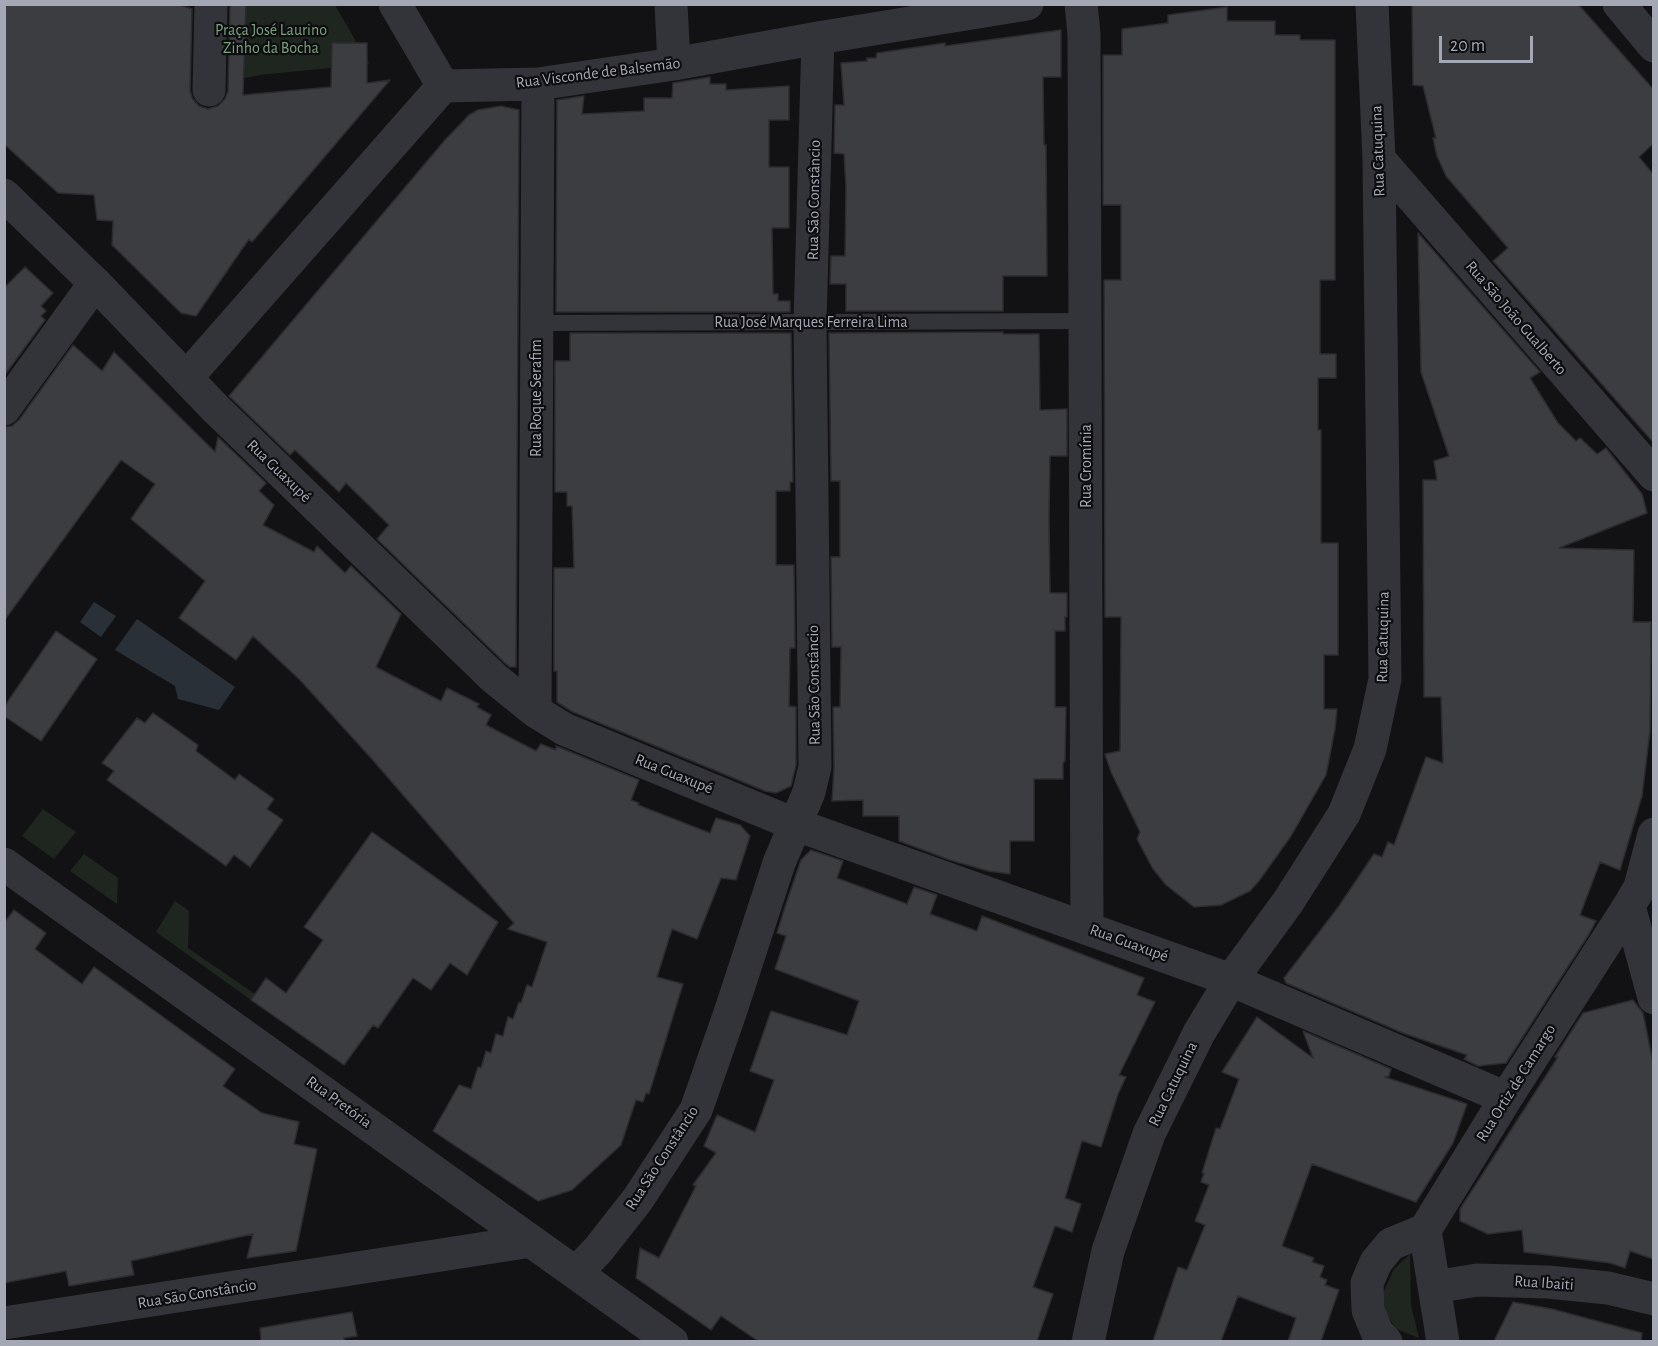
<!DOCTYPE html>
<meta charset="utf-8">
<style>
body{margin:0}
#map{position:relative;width:1658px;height:1346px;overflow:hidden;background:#121214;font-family:"Alegreya Sans",sans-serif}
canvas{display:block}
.frame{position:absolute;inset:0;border:6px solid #a3a8b4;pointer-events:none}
.scale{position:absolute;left:1439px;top:36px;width:94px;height:27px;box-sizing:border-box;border:3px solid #a3a8b4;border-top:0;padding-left:8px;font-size:18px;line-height:21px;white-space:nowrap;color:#a3a8b4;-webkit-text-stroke:4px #0d0d0f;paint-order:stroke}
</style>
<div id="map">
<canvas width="1658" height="1346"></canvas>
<div class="frame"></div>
<div class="scale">20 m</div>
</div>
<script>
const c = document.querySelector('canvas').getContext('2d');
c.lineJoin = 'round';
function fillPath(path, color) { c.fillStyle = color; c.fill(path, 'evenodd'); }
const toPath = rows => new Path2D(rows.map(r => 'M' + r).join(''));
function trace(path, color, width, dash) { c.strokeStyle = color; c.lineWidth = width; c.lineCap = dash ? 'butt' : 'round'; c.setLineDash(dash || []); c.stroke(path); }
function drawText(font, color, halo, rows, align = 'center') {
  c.font = font + ' "Alegreya Sans",sans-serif'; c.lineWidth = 4.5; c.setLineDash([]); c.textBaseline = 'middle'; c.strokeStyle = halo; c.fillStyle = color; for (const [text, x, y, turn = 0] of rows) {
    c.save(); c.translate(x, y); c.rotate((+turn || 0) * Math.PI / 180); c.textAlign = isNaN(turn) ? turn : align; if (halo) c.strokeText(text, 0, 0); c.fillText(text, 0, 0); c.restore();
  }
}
fillPath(toPath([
 [237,5,335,5,369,64,260,75,235,80],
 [43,809,76,832,54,859,22,836],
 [84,854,118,878,117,904,70,871],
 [175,901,189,911,188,948,255,994,251,1000,156,932],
 [1410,1254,1411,1305,1419,1338,1396,1329,1385,1311,1383,1293,1394,1269]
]), '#1e261f');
fillPath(toPath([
 [94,602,116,616,101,637,80,622],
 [137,619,235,687,219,710,178,699,175,686,115,650]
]), '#293037');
const building = toPath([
 [4,4,178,4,192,9,190,90,192,98,199,106,208,109,218,106,225,99,228,91,230,4,246,4,243,95,331,87,332,43,367,43,367,83,390,80,252,242,249,239,196,316,181,313,112,245,113,221,97,220,94,195,58,193,4,144,4,4],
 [1412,4,1578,4,1653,89,1653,144,1639,157,1653,174,1653,442,1493,261,1508,248,1446,176,1437,156,1433,138,1436,138,1423,86,1413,85,1412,4],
 [1227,7,1227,21,1275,21,1275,35,1300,35,1300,40,1335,40,1335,280,1320,280,1320,354,1336,354,1336,378,1318,378,1318,430,1321,430,1321,543,1338,543,1338,655,1324,655,1324,709,1337,709,1335,729,1326,775,1291,836,1259,881,1250,891,1221,905,1194,907,1166,885,1153,869,1137,839,1140,832,1111,772,1105,754,1120,751,1121,617,1105,617,1104,280,1121,280,1121,205,1103,205,1103,55,1122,55,1122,29,1168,23,1168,15,1227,7],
 [1061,30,1061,77,1043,77,1044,145,1046,145,1047,276,1003,276,1003,311,846,311,846,284,830,284,831,256,845,256,846,187,844,154,834,153,835,105,844,105,841,63,867,61,867,58,876,58,877,53,945,43,945,46,1061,30],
 [710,77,710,84,726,84,726,90,789,86,789,120,769,120,769,167,789,167,789,228,772,228,773,294,778,294,778,301,790,301,790,312,556,312,557,100,584,96,582,114,644,111,644,98,672,98,673,83,710,77],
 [501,106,519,110,516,667,510,667,506,664,377,539,389,525,346,483,339,492,295,450,290,455,229,396,445,140,469,115,478,110,501,106],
 [1418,233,1540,372,1530,378,1558,423,1576,441,1580,438,1597,454,1606,448,1642,494,1647,513,1559,548,1634,550,1633,622,1651,622,1650,731,1642,796,1620,870,1600,862,1580,915,1596,921,1589,934,1506,1063,1478,1066,1464,1059,1467,1055,1403,1033,1286,983,1284,978,1339,906,1374,854,1382,857,1388,842,1394,845,1426,757,1443,763,1441,697,1424,697,1423,480,1437,480,1434,461,1449,456,1421,372,1418,233],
 [25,267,53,293,41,306,46,311,41,316,45,320,4,376,4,288,25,267],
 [1003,332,1003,334,1039,334,1040,410,1067,409,1067,456,1050,456,1049,519,1050,593,1067,593,1067,617,1065,617,1065,631,1055,631,1055,707,1066,707,1065,761,1063,763,1063,779,1034,779,1034,841,1010,841,1010,874,988,871,950,860,899,841,899,816,863,816,863,800,832,801,834,767,833,707,840,707,841,647,832,647,831,557,840,557,840,481,831,481,829,333,1003,332],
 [570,333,791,333,793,482,790,482,790,491,776,491,776,565,794,565,795,648,790,648,789,706,796,707,796,765,791,786,776,793,765,791,573,712,557,702,557,671,554,671,554,568,574,568,572,506,567,506,567,492,555,492,555,361,570,361,570,333],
 [73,345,102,371,114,352,215,452,218,437,266,483,259,491,274,505,263,525,314,552,317,546,345,573,351,566,401,614,376,667,441,701,447,688,479,704,477,707,491,715,486,725,536,751,541,744,556,750,556,746,639,780,631,800,639,803,638,805,710,833,716,818,740,825,750,836,736,880,721,878,697,939,672,929,657,977,683,984,649,1094,646,1093,643,1102,636,1100,621,1145,572,1190,538,1201,433,1131,459,1085,471,1089,478,1067,481,1068,486,1051,491,1053,496,1034,503,1036,508,1017,513,1019,519,1002,521,1003,527,985,532,987,547,942,508,929,514,923,371,758,300,680,253,636,236,660,179,618,205,581,131,519,155,484,121,460,4,621,4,427,12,426,19,420,73,345],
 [56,631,97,659,41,741,4,716,4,707,56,631],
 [153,713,198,745,196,751,235,780,239,774,274,799,267,809,283,820,250,867,234,855,226,866,107,780,114,771,102,763,137,718,145,723,153,713],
 [372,832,498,922,467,975,450,963,431,990,413,978,378,1028,373,1025,344,1065,251,1000,266,978,286,993,323,940,304,927,372,832],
 [811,850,843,861,837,878,907,904,914,887,937,895,930,914,977,931,982,916,1144,978,1137,995,1155,1002,1119,1075,1126,1077,1118,1094,1101,1147,1082,1141,1065,1198,1081,1204,1072,1232,1055,1226,1033,1287,1053,1294,1037,1341,758,1341,721,1316,711,1330,636,1278,640,1248,659,1258,696,1186,693,1185,716,1153,704,1146,717,1115,755,1132,774,1080,750,1071,771,1011,847,1035,859,1001,775,969,786,936,777,933,786,904,801,860,811,850],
 [14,910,46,933,35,949,82,984,94,967,235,1069,223,1086,262,1113,299,1122,294,1144,317,1149,296,1251,247,1258,253,1234,131,1261,134,1275,69,1286,66,1271,4,1283,4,923,14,910],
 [1633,1000,1643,1013,1653,1063,1653,1259,1630,1251,1625,1268,1610,1263,1524,1252,1522,1230,1488,1234,1460,1221,1460,1209,1558,1057,1555,1057,1583,1013,1633,1000],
 [1257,1017,1313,1058,1303,1031,1391,1069,1389,1076,1385,1077,1467,1104,1453,1143,1416,1202,1312,1164,1282,1246,1314,1258,1312,1262,1324,1266,1320,1277,1327,1280,1325,1285,1339,1290,1321,1341,1288,1341,1296,1318,1238,1296,1221,1341,1153,1341,1178,1267,1187,1270,1205,1225,1195,1221,1209,1185,1201,1182,1204,1173,1202,1173,1216,1128,1220,1129,1239,1079,1222,1072,1257,1017],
 [1513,1302,1552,1309,1642,1333,1641,1341,1494,1341,1513,1302],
 [352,1312,357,1336,344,1338,345,1341,261,1341,260,1328,352,1312]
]);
fillPath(building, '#3c3d41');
trace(building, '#2c2c30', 1.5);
trace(toPath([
 [536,323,1085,321]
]), '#333439', 16);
trace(toPath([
 [395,4,443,86],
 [671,4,674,64],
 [1081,4,1084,34,1087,928],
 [1619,4,1654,46],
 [209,90,211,4],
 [1379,159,1654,475],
 [4,195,95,283,216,409,494,678,535,711,564,729,794,824,1231,980,1506,1098],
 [187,377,443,86,538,84,674,64,818,38,1027,4],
 [4,409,95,283],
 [535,711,538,84],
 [4,864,672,1342],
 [1629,906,1654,998],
 [576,1273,598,1250,638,1199,696,1110,730,1013,779,863,809,792,815,767,810,322,818,38],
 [1434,1287,1477,1280,1548,1282,1608,1288,1654,1299],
 [4,1323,531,1241],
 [1088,1342,1108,1251,1149,1134,1199,1033,1231,980,1288,902,1344,814,1370,749,1385,679,1379,159,1372,4],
 [1386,1342,1377,1332,1368,1310,1367,1283,1376,1262,1391,1244,1425,1230],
 [1443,1342,1425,1230,1506,1098,1629,906,1640,887,1654,834]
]), '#333439', 33);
drawText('16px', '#7aa07e', '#0d0d0f', [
 ["Praça José Laurino",271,30],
 ["Zinho da Bocha",271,48]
]);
drawText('16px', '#a3a8b4', '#0d0d0f', [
 ["Rua Visconde de Balsemão",598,73,-7],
 ["Rua Catuquina",1378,151,-92],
 ["Rua São Constâncio",814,200,-89],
 ["Rua São João Gualberto",1516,318,49],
 ["Rua José Marques Ferreira Lima",811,322],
 ["Rua Roque Serafim",536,398,-90],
 ["Rua Cromínia",1086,466,-90],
 ["Rua Guaxupé",279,471,44],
 ["Rua Catuquina",1383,637,-89],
 ["Rua São Constâncio",814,685,-91],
 ["Rua Guaxupé",674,774,22],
 ["Rua Guaxupé",1129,943,20],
 ["Rua Ortiz de Camargo",1516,1083,-58],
 ["Rua Catuquina",1173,1084,-64],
 ["Rua Pretória",339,1102,36],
 ["Rua São Constâncio",662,1158,-57],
 ["Rua Ibaiti",1544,1283,4],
 ["Rua São Constâncio",197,1294,-9]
]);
</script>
